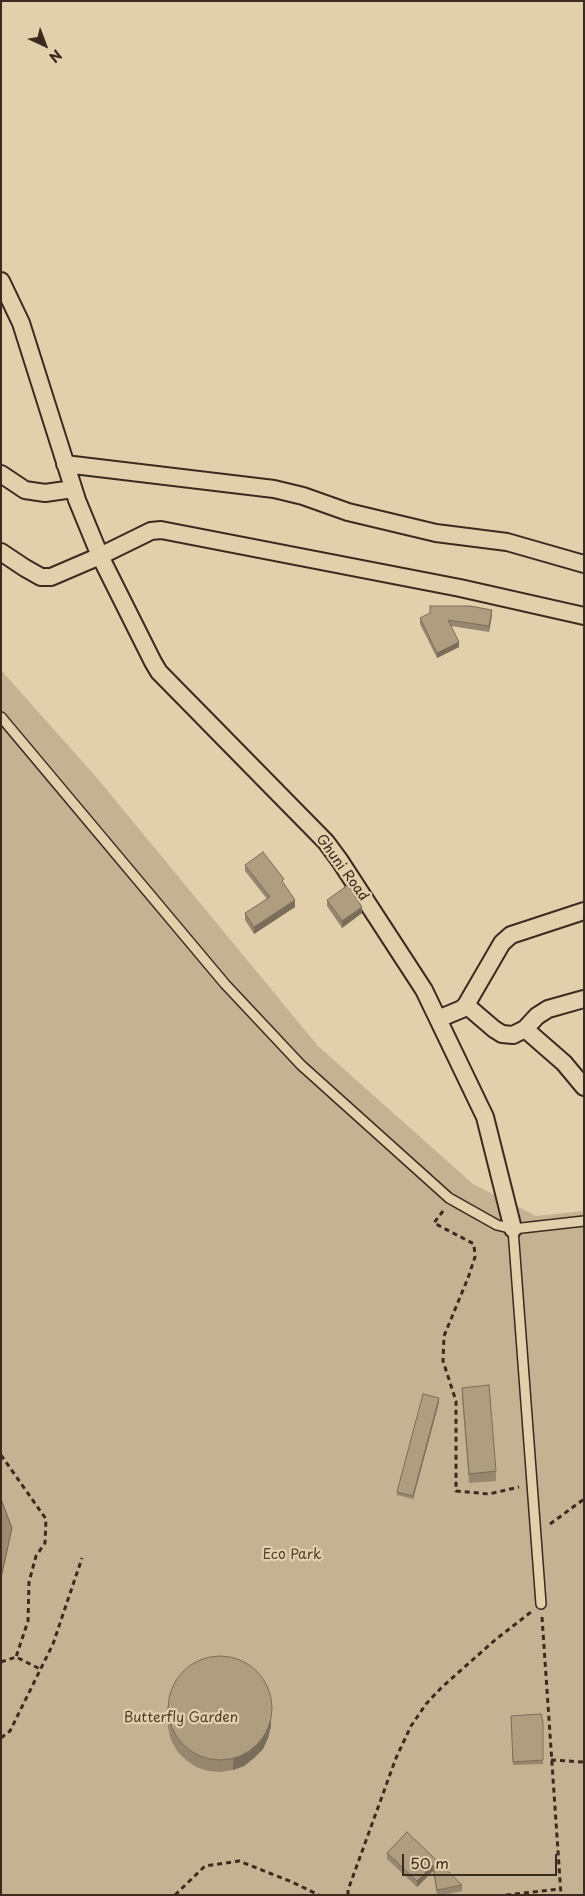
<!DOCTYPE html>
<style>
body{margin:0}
#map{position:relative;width:585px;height:1896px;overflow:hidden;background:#e2d0ad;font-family:"Playpen Sans",sans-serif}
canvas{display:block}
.frame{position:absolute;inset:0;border:2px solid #3b2a1e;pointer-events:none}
.north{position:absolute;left:20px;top:20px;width:50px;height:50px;-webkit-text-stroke:4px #e2d0ad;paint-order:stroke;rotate:137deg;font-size:14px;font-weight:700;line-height:20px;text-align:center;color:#3b2a1e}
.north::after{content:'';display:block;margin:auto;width:18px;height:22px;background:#3b2a1e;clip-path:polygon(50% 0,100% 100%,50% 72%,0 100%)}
.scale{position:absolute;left:402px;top:1854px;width:155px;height:22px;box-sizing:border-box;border:2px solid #3b2a1e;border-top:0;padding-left:6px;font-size:15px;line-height:18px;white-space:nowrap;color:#3b2a1e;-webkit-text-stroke:4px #e2d0ad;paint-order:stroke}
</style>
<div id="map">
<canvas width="585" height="1896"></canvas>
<div class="frame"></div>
<div class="north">N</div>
<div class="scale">50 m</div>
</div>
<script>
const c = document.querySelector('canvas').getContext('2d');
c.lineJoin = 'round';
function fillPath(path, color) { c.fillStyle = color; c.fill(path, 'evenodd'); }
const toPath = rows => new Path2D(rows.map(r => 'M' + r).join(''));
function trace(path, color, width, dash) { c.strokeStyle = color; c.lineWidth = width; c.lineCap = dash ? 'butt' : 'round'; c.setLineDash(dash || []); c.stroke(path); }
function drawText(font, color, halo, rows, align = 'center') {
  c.font = font + ' "Playpen Sans",sans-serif'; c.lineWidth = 4.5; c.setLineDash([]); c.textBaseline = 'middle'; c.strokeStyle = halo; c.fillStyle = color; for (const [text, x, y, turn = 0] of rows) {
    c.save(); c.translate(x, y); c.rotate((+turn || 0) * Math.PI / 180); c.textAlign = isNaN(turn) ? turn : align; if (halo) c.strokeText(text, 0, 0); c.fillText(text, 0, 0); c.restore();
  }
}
fillPath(toPath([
 [1,670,97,778,318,1046,473,1184,536,1216,584,1211,584,1895,1,1895]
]), '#c4b293');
const water = toPath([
 [1,1499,12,1528,1,1578,1,1499]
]);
fillPath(water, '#9c8a71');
trace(water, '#756450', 1);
const lane = toPath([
 [1,717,225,984,301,1065,449,1198,497,1225,513,1229,584,1221],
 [513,1229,541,1604]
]);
const street = toPath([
 [1,281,21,323,77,500,100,556,153,662,159,672,326,842,340,861,424,990,485,1117,513,1229],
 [65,464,274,489,303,496,348,512,436,533,507,542,584,564],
 [1,474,25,490,45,493,73,489],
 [1,552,25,568,41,577,51,577,100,556,151,531,161,530,460,588,584,616],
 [466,1005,494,1029,502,1034,513,1035,525,1029,537,1016,548,1009,584,999],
 [438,1019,462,1009,466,1005,502,943,511,935,584,911],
 [525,1029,564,1063,584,1087]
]);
trace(lane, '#3b2a1e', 12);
trace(street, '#3b2a1e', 20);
trace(toPath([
 [443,1211,434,1223,474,1244,475,1257,468,1278,444,1336,443,1361,456,1401,456,1491,489,1494,519,1487],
 [1,1455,46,1519,45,1543,36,1556,29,1582,28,1621,16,1657],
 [550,1524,584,1499],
 [542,1617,561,1895],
 [1,1662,16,1657,40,1669],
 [1,1738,10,1731,53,1644,82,1558],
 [551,1760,584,1762],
 [175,1895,205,1866,239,1861,292,1882,319,1895],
 [348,1895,348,1890,396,1758,411,1726,426,1704,441,1688,495,1640,531,1612],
 [506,1895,559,1889]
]), '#3b2a1e', 3, [5, 4]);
trace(lane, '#e2d0ad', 9);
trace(street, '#e2d0ad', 16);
fillPath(toPath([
 [492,615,489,632,451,626,459,647,437,658,420,624,420,618],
 [245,865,284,884,295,907,254,934,245,920,245,913,267,899,245,871],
 [327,900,362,913,342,928,327,906],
 [462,1388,496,1471,496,1481,469,1483,462,1397],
 [439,1402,413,1499,397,1495,397,1492],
 [168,1715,271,1726,268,1738,263,1749,254,1758,244,1766,233,1770,220,1772,208,1771,196,1767,186,1760,177,1751,171,1740,168,1727],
 [511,1716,543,1722,543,1764,513,1765],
 [407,1832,462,1885,462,1891,444,1895,437,1895,433,1871,417,1887,387,1859,387,1853]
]), '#96876e');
fillPath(toPath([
 [492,610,492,615,489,632,489,626],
 [459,642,459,647,437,658,437,653],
 [295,900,295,907,254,934,254,927],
 [362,907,362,913,342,928,342,921],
 [439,1398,439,1402,413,1499,413,1496],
 [271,1714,271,1726,268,1738,263,1749,254,1758,244,1766,233,1770,233,1758],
 [433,1865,433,1871,417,1887,417,1881]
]), '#7a6e5a');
const building = toPath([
 [430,606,470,606,492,610,489,626,448,620,459,642,437,653,420,618,430,613,430,606],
 [263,852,284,879,282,881,295,900,254,927,245,913,270,897,245,865,263,852],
 [348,885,362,907,342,921,327,900,348,885],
 [489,1385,496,1471,469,1474,462,1388,489,1385],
 [423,1394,439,1398,413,1496,397,1492,423,1394],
 '168 1708a52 52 0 1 1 104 0a52 52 0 1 1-104 0Z',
 [541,1714,543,1722,543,1760,513,1762,511,1716,541,1714],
 [407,1832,462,1885,437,1890,433,1865,417,1881,387,1853,407,1832]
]);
fillPath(building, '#af9d80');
trace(building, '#7a6e5a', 1);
drawText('14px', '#3b2a1e', '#e2d0ad', [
 ["Ghuni Road",342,868,54]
]);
drawText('14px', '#503e30', '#e2d0ad', [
 ["Eco Park",292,1555],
 ["Butterfly Garden",181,1718]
]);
</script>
